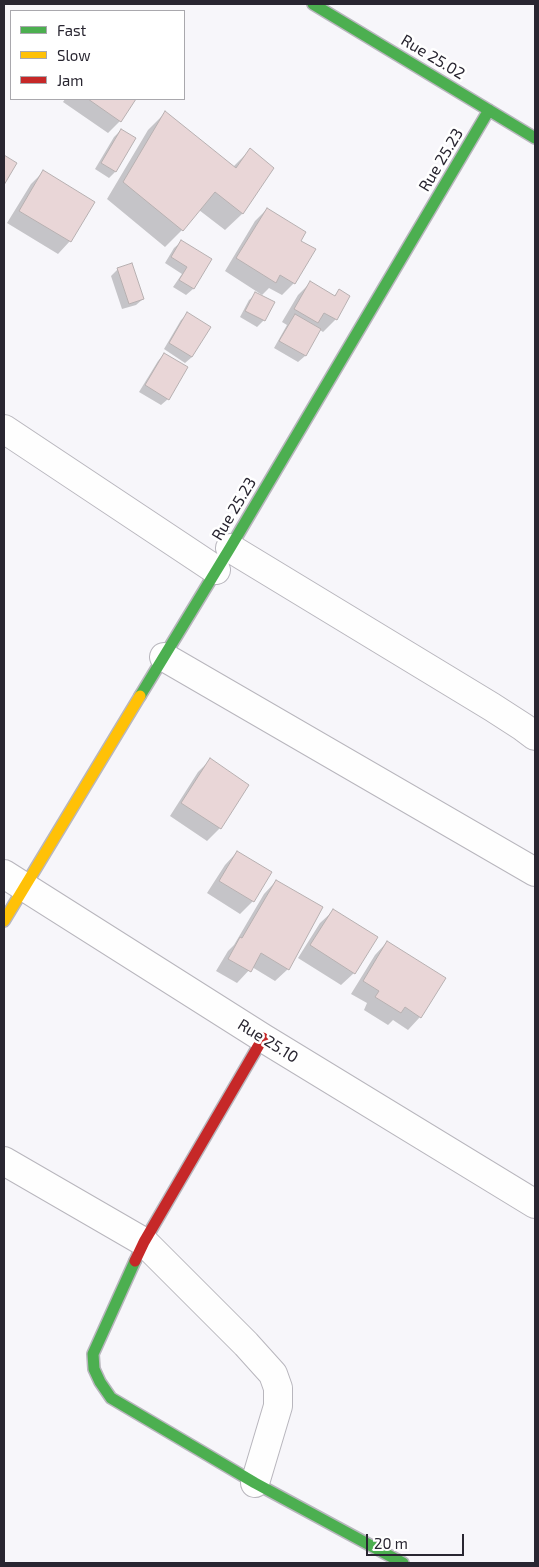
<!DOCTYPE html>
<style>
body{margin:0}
#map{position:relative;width:539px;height:1567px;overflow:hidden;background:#f7f6fa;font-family:"Exo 2",sans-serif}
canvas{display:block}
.frame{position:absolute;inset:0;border:5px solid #292631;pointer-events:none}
.legend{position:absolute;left:10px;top:10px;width:175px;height:90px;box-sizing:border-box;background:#fff;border:1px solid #a9a8ad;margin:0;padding:6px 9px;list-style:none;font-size:15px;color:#292631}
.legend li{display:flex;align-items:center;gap:10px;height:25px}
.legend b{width:25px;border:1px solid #a9a8ad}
.scale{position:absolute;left:366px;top:1534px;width:98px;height:22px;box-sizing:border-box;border:2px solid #292631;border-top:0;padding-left:6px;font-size:15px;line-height:18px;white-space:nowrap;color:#292631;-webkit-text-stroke:4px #fff;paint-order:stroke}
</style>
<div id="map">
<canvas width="539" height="1567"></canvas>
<div class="frame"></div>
<ul class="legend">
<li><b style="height:6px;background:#4caf50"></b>Fast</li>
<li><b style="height:6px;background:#ffc107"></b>Slow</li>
<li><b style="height:6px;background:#c62828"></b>Jam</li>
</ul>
<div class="scale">20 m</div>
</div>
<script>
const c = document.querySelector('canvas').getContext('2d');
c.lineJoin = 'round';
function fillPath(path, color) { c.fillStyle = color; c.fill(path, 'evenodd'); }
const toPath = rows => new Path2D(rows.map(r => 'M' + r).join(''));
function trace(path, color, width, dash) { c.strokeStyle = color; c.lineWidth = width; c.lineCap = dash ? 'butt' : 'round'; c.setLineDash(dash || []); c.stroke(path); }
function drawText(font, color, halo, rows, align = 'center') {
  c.font = font + ' "Exo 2",sans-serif'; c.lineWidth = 5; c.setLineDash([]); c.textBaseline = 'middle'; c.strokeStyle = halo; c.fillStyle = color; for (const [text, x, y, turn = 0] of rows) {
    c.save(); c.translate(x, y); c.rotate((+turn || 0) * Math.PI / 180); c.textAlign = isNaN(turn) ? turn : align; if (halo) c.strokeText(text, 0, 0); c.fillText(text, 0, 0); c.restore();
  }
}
fillPath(toPath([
 [65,99,135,99,120,121,108,133,63,102],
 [165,113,233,167,250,150,272,168,242,214,225,230,199,210,182,230,165,247,107,199,148,130],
 [121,130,134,138,115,172,109,178,95,169,114,137],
 [43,172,94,202,70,241,58,254,7,223,31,184],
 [267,209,299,241,294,283,282,295,269,288,262,295,225,271,255,221],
 [181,242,210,259,193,289,186,295,173,287,182,274,165,263,174,248],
 [118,269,143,299,136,305,122,309,111,276],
 [310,283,333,297,339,291,349,297,336,319,323,332,320,330,305,356,298,362,274,348,287,325,282,322,298,295],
 [256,294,264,320,257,327,240,317,249,300],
 [188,314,192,357,185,363,164,349,181,320],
 [164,354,168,399,161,405,139,392,158,361],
 [210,760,248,785,220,828,207,841,170,816,198,772],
 [237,852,270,873,253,901,240,914,207,893,225,865],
 [276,881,288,969,275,981,252,967,237,983,216,971,228,951,234,945,264,894],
 [333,911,354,973,341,985,298,958,320,923],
 [387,942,420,1017,408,1030,393,1020,388,1025,364,1010,367,1003,351,994,375,955]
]), '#0003');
const building = toPath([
 [88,99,136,99,121,122,88,99],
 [165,111,236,168,250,148,274,168,243,214,215,192,183,231,123,182,165,111],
 [121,129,136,138,116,172,101,163,121,129],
 [4,155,17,163,4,185,4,155],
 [43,170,95,202,71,242,19,211,43,170],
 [267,208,306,232,301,241,316,249,295,284,280,275,276,283,236,258,267,208],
 [181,240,212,259,194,289,179,280,187,267,171,257,181,240],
 [132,263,144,299,129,304,117,268,132,263],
 [310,281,335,296,339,289,350,296,337,320,324,313,318,323,294,309,310,281],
 [255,292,275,302,265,321,245,311,255,292],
 [187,312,211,327,192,357,169,343,187,312],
 [295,314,321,329,306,356,279,341,295,314],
 [164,353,188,367,169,400,145,385,164,353],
 [210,758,249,785,221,829,181,803,210,758],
 [237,851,272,872,254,902,219,881,237,851],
 [276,880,323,907,289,970,261,953,251,972,228,959,240,937,242,938,276,880],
 [333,909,378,937,355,974,310,945,333,909],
 [387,941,446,978,421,1018,405,1007,401,1013,375,997,379,991,363,981,387,941]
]);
fillPath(building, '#e9d6d7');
trace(building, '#b7b0b1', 1);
const street = toPath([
 [4,429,216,570],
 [230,548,492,707,523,727,535,736],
 [164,657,535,872],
 [4,874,263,1038,535,1204],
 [4,1161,144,1242,246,1344,273,1374,278,1388,278,1406,255,1483]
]);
const fast = toPath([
 [313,4,535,138],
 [140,696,230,548,489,110],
 [135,1261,93,1354,94,1369,100,1382,111,1398,255,1483,403,1563]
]);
const slow = toPath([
 [4,921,140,696]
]);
const jam = toPath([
 [135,1261,144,1242,263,1038]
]);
trace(street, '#b8b6bd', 30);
trace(fast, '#b8b6bd', 14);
trace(slow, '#b8b6bd', 14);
trace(jam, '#b8b6bd', 14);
trace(street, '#fefefe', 28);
trace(fast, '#4caf50', 11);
trace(slow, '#ffc107', 11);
trace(jam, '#c62828', 11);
drawText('16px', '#292631', '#fff', [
 ["Rue 25.02",433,57,31],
 ["Rue 25.23",441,160,-59],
 ["Rue 25.23",234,509,-59],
 ["Rue 25.10",268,1041,32]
]);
</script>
